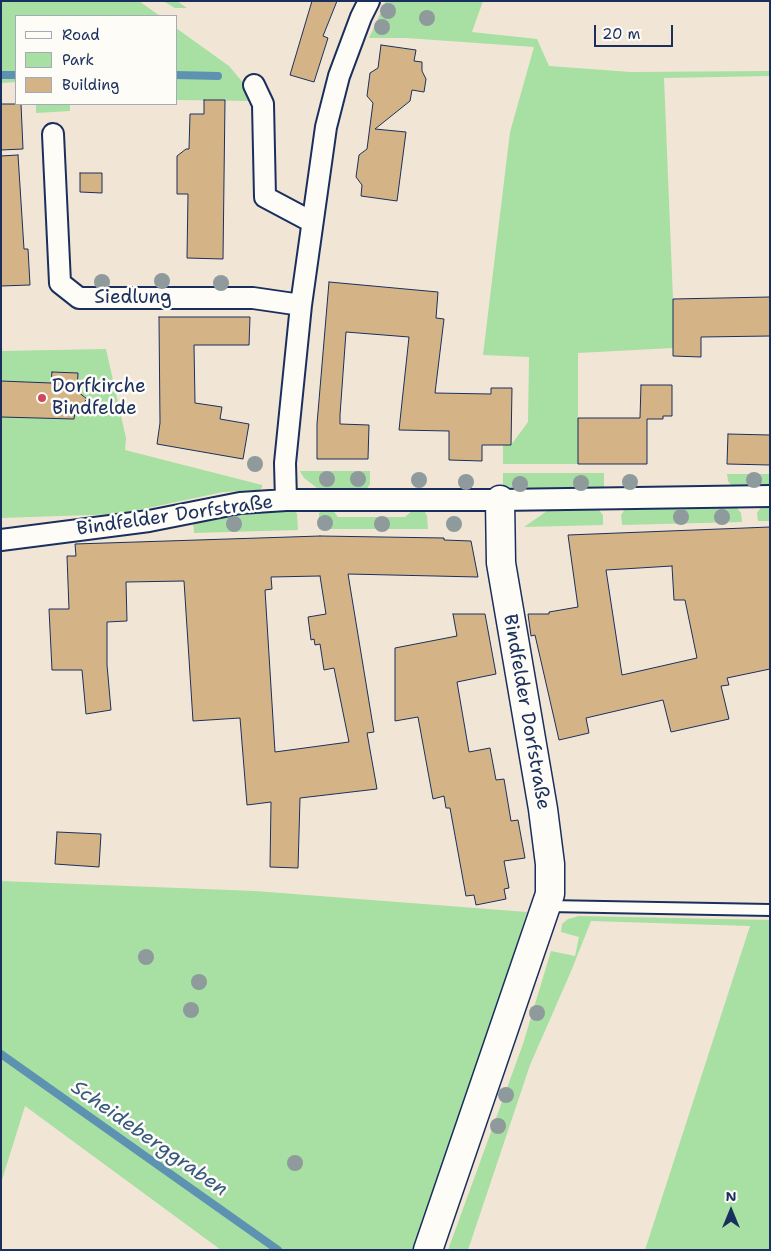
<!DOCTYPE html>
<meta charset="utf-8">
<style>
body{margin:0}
#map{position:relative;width:771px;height:1251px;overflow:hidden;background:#f1e6d5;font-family:"Shantell Sans",sans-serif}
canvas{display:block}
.frame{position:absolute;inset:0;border:2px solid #1b2f5e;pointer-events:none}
.legend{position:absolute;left:15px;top:15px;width:162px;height:90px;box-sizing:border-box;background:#fdfcf7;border:1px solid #a3aaba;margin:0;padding:6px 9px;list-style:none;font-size:15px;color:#1b2f5e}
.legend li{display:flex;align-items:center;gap:10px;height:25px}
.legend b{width:25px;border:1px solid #a3aaba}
.north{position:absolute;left:706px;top:1186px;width:50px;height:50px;-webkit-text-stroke:4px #fdfcf7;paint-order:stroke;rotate:0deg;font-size:14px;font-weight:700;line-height:20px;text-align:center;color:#1b2f5e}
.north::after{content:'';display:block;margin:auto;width:18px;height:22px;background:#1b2f5e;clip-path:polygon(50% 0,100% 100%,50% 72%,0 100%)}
.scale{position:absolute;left:594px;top:25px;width:79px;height:22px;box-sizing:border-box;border:2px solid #1b2f5e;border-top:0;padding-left:6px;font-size:15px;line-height:18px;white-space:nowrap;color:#1b2f5e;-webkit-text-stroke:4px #fdfcf7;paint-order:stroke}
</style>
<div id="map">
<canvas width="771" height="1251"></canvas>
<div class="frame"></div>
<ul class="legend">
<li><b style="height:6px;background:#fdfcf7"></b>Road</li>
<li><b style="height:14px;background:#a8dfa3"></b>Park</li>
<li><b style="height:14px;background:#d4b487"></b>Building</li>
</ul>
<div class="north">N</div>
<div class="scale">20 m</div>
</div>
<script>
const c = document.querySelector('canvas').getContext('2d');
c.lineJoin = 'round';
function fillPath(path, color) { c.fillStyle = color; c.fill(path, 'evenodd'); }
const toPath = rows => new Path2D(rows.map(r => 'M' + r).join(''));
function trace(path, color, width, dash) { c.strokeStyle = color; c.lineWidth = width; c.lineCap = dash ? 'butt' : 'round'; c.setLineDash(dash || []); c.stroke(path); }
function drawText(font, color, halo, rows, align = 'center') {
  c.font = font + ' "Shantell Sans",sans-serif'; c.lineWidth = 5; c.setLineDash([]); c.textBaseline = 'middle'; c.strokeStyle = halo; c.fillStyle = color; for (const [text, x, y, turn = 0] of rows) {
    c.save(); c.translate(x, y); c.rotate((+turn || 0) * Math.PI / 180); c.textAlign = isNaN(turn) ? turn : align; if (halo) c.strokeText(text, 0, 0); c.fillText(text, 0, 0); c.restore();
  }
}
fillPath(toPath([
 [1,1,139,1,160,16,16,16,16,82,1,83],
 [163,1,177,1,187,8,175,8],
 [386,1,483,1,472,32,537,39,549,66,631,72,770,71,770,76,664,78,673,299,673,348,578,353,578,464,503,464,503,445,511,445,528,422,529,357,483,355,510,132,534,47,406,38,369,38],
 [176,28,229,66,245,85,251,101,176,100],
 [36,104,70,104,70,111,36,113],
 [106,349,126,438,125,450,262,485,262,488,259,490,223,492,120,514,1,518,1,351],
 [300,471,370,471,370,484,366,490,317,488,304,478],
 [503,473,604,473,604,488,503,489],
 [727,474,770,474,770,485,732,486,728,481],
 [762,506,770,506,770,521,758,521,757,513],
 [737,508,741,513,742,522,622,525,621,515,625,509],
 [332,509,338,517,405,517,413,510,424,510,427,516,428,529,319,529,319,513,322,510],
 [598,509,603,515,603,525,524,527,547,511,557,510],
 [295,510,297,514,298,530,194,533,193,521,245,511],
 [1,881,255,891,527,912,476,1073,414,1250,221,1250,25,1106,1,1183],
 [579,916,770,920,770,1250,645,1250,750,926,591,921,572,969,530,1065,468,1250,448,1250,523,1044,551,951,575,956,579,937,561,932,562,924,568,919]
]), '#a8dfa3');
trace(toPath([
 [1,75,16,75],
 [176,75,218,76],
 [1,1054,278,1250]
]), '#5d93b1', 8);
const building = toPath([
 [312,1,337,1,323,36,328,38,314,82,290,75,312,1],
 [381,45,416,50,414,61,422,62,422,71,426,79,424,92,412,90,410,101,375,129,406,132,397,201,361,196,362,185,356,177,359,155,367,149,373,103,367,96,370,73,378,68,381,45],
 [204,100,225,100,223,259,187,258,188,194,177,194,177,156,186,149,189,149,190,114,204,114,204,100],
 [1,104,21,104,23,149,1,150,1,104],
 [18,155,24,249,28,249,30,285,1,286,1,156,18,155],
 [80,173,102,173,102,193,80,192,80,173],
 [329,282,438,292,436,318,444,319,435,393,491,394,491,388,512,388,511,445,482,445,482,461,449,460,449,431,399,430,409,337,346,332,340,415,340,424,369,425,368,459,317,459,317,424,329,282],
 [770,297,770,336,701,337,701,357,673,356,673,299,770,297],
 [159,317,250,317,249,345,194,345,195,403,222,407,220,419,249,424,243,459,157,444,160,423,159,317],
 [52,372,78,373,77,391,87,399,75,412,74,419,1,417,1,381,51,383,52,372],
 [641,385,672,385,672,416,663,416,663,419,647,419,647,464,578,464,578,418,640,418,641,385],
 [728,434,770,435,770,465,727,464,728,434],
 [770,527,770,669,727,678,729,685,721,686,729,719,671,732,663,700,586,718,589,733,559,740,535,635,531,636,528,614,549,614,549,612,578,607,568,535,770,527],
 [672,566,674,600,685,600,697,658,622,675,606,570,672,566],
 [320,536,444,538,444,540,471,541,478,577,348,574,374,732,367,733,377,789,300,798,298,868,270,867,271,802,247,805,240,718,193,721,184,581,126,582,127,621,107,622,107,665,111,710,86,714,82,670,52,670,49,609,69,609,67,556,76,556,75,544,320,536],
 [320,576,326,614,308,617,311,640,314,639,315,645,320,644,324,670,334,668,349,742,275,752,265,590,272,589,271,577,320,576],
 [453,614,485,614,496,674,457,682,469,752,490,748,496,780,504,779,511,821,518,820,525,858,504,861,509,888,504,889,506,899,476,905,474,895,466,896,450,808,446,808,444,796,433,799,418,717,395,721,395,648,457,636,453,614],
 [57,832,101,834,99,867,55,864,57,832]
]);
fillPath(building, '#d4b487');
trace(building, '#1b2f5e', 1);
const lane = toPath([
 [548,906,770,910]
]);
const street = toPath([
 [254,85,263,104,265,197,312,222],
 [53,134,60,283,79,298,253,298,301,305],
 [286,500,285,463,301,305,326,127,339,76,361,17,369,1],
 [1,540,149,521,240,503,286,500,500,500,770,496]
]);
const secondary = toPath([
 [428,1250,550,894,550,864,543,809,501,563,500,500]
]);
trace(lane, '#1b2f5e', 14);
trace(street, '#1b2f5e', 24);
trace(secondary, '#1b2f5e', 31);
trace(lane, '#fdfcf7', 10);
trace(street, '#fdfcf7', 20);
trace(secondary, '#fdfcf7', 28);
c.fillStyle = '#8f9a9d';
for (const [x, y] of [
 [388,11],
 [427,18],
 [382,27],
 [162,281],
 [102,282],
 [221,283],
 [255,464],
 [327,479],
 [358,479],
 [419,480],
 [754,480],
 [466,482],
 [630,482],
 [581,483],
 [520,484],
 [681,517],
 [722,517],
 [325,523],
 [234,524],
 [382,524],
 [454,524],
 [146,957],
 [199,982],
 [191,1010],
 [537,1013],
 [506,1095],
 [498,1126],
 [295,1163]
]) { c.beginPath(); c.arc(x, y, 8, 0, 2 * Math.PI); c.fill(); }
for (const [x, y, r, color] of [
 [42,398,5,"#d1495b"]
]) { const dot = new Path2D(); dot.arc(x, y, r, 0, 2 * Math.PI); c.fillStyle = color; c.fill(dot); trace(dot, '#fdfcf7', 2); }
drawText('19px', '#1b2f5e', '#fdfcf7', [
 ["Siedlung",133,298],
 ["Bindfelder Dorfstraße",175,516,-8],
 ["Bindfelder Dorfstraße",526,712,80]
]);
drawText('19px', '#1b2f5e', '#fdfcf7', [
 ["Dorfkirche",52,387],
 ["Bindfelde",52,409]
], 'left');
drawText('italic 20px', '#365980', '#fdfcf7', [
 ["Scheideberggraben",149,1139,35]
]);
</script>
